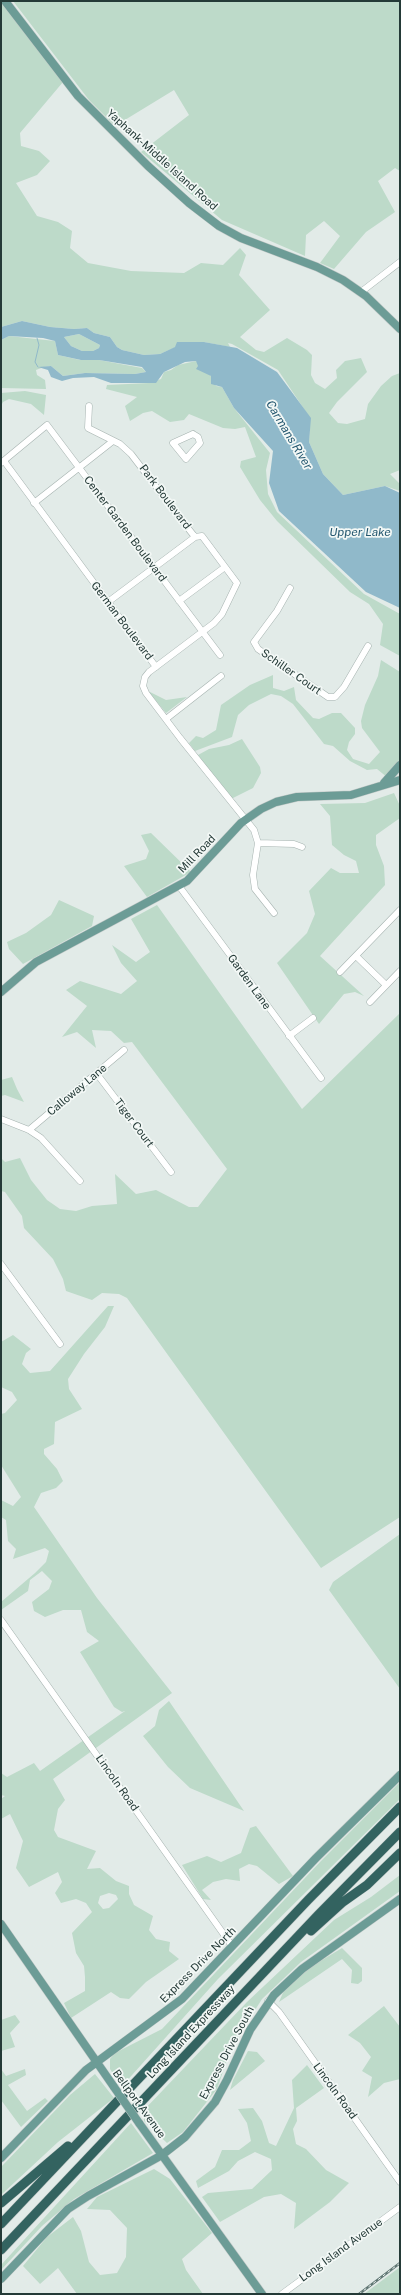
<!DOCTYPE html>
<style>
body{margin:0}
#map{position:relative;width:401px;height:2295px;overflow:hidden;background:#e2ebe8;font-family:"Public Sans",sans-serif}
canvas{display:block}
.frame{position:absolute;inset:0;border:2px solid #243a37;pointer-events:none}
</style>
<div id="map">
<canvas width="401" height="2295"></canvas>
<div class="frame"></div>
</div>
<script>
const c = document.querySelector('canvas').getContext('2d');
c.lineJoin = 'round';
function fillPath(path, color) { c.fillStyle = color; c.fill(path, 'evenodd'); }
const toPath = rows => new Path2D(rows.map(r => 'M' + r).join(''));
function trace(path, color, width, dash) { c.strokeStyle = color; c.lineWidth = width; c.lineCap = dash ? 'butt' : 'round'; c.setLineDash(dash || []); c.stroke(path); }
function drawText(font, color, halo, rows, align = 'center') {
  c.font = font + ' "Public Sans",sans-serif'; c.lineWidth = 3.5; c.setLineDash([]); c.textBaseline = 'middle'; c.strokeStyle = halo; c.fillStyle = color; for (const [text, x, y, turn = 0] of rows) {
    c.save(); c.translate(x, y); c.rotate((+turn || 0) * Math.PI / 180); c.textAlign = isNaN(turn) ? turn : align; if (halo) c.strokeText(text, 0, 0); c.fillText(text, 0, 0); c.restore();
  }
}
fillPath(toPath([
 [2,1,63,82,20,133,21,146,39,151,50,161,37,175,16,183,37,216,58,222,72,231,70,248,88,263,131,271,184,273,201,263,223,265,240,248,246,255,239,275,270,310,240,337,256,350,264,352,287,338,307,350,312,355,311,375,315,383,325,389,337,378,336,370,345,361,361,358,367,372,337,402,329,413,338,423,347,424,365,419,368,404,381,386,392,376,400,373,400,470,390,474,400,484,400,491,385,486,343,495,323,474,309,442,310,418,278,370,232,344,228,343,230,347,204,342,176,347,160,354,144,355,122,350,117,347,110,337,94,333,87,328,74,329,50,327,22,321,1,327],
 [13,1,400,1,400,171,395,168,378,181,395,212,366,232,334,269,320,263,340,236,324,221,306,235,305,256,222,220,141,152,189,115,174,90,115,126,89,100],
 [79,334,100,345,99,348,93,351,82,351,71,346,64,337],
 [9,336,55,341,58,355,80,360,99,360,142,368,146,372,135,374,85,373,63,376,51,366,44,367,36,370,37,375,45,380,46,389,1,388,1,340],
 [196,361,211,376,216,386,222,387,234,408,270,453,266,470,268,494,277,512,364,594,400,614,400,656,380,645,383,624,369,604,350,592,277,521,260,500,240,467,241,461,256,457,245,427,235,429,223,428,189,414,184,420,170,422,152,411,143,413,130,421,125,406,137,397,106,389,107,385,149,383,161,379,164,372,171,370,178,365],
 [25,391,46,395,44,415,31,404,9,399,3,402,1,406,1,393],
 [381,660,400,672,400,759,388,778,377,769,367,770,350,761,333,746,324,744,293,704,281,696,271,694,249,705,238,715,232,737,195,751,189,743,196,736,203,738,216,730,221,705,250,685,273,675,273,688,284,691,294,687,296,700,313,718,319,719,332,713,341,713,355,728,355,734,349,742,347,750,353,759,369,764,380,752,362,728,361,721,365,705,378,676],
 [148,691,166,700,187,697,166,713],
 [242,739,260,767,261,773,253,788,231,799,198,755,209,749,229,745],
 [394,793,400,806,400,818,376,835,376,845,384,866,385,885,320,956,364,996,355,992,344,994,319,1024,277,963,307,933,315,914,309,891,331,868,340,873,359,873,356,861,344,855,332,845,330,816,320,804,365,803],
 [151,833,191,872,147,897,124,866,146,859,149,851,141,835],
 [59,900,94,916,92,926,23,964,9,949,7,942,26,933,51,915],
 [157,905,302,1109,400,1013,400,1517,321,1568,127,1298,119,1294,102,1293,92,1300,66,1291,63,1279,53,1259,24,1228,22,1216,5,1192,1,1191,1,1158,5,1162,20,1158,31,1180,47,1200,60,1209,76,1211,92,1206,117,1204,115,1174,136,1194,156,1190,189,1207,198,1207,227,1169,132,1042,124,1043,111,1031,92,1030,96,1048,77,1032,62,1037,87,1006,66,990,80,981,121,994,137,981,121,963,112,945,136,962,150,952,131,919],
 [12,1077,17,1089,24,1102,5,1095,1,1096,1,1080],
 [108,1306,114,1306,105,1327,84,1354,68,1379,69,1389,82,1409,55,1422,54,1444,44,1449,44,1454,57,1469,63,1481,56,1488,41,1493,34,1507,97,1598,172,1693,53,1779,65,1800,58,1809,54,1830,58,1837,96,1851,87,1869,100,1868,116,1881,129,1886,129,1894,134,1905,153,1916,149,1930,156,1939,170,1942,169,1951,179,1959,146,1982,129,1999,120,1998,111,1992,71,2018,64,2003,85,1991,85,1977,84,1966,76,1953,72,1933,92,1912,86,1903,76,1899,61,1903,55,1893,62,1882,58,1872,29,1887,16,1868,23,1841,10,1814,1,1819,1,1799,5,1796,1,1795,1,1773,7,1777,34,1763,40,1771,125,1711,122,1712,114,1707,80,1652,99,1641,87,1632,81,1610,63,1610,45,1617,34,1611,32,1602,49,1589,52,1581,42,1571,30,1580,28,1591,1,1610,1,1602,35,1573,46,1562,49,1551,45,1548,13,1559,16,1549,8,1541,6,1520,1,1517,1,1500,13,1506,21,1497,1,1465,1,1414,5,1413,17,1400,12,1392,1,1387,1,1342,13,1335,31,1349,26,1353,22,1364,30,1373,50,1371],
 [109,1893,116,1895,118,1899,109,1908,103,1909,98,1903,100,1896],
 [400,1534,400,1689,329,1590,333,1582],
 [169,1701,210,1761,244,1811,190,1788,168,1767,143,1736,155,1726,159,1710],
 [400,1782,400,1799,218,1979,124,2084,118,2081,110,2069,110,2059,115,2053,162,2029,321,1861],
 [256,1826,293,1876,279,1884,257,1866,249,1864,239,1869,240,1881,226,1879,213,1882,202,1890,211,1900,203,1899,182,1865,207,1856,221,1862,241,1853,250,1828],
 [400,1875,400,1891,301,1962,262,1999,231,2048,217,2089,183,2132,167,2143,144,2121,143,2111,247,2002,334,1920,371,1897],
 [342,1948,362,1968,362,1981,358,1984,351,1983,352,1970,342,1959,279,2002,285,1988,309,1968],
 [384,2006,400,2027,400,2079,384,2083,368,2097,372,2077,362,2071,371,2057,360,2043,348,2035],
 [15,2015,20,2022,10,2033,15,2047,1,2051,1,2020],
 [248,2051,257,2052,265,2061,230,2090,233,2080],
 [307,2065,324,2088,296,2108,297,2121,293,2129,296,2144,306,2149,326,2170,349,2183,330,2202,294,2229,296,2203,281,2194,264,2197,220,2222,202,2197,208,2193,252,2189,272,2170,271,2159,255,2152,238,2161,229,2171,198,2188,196,2181,215,2167,222,2150,239,2150,251,2141,247,2123,238,2109,253,2108,262,2121,269,2143,276,2146,294,2108,292,2080],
 [1,2069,6,2076,25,2069,26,2075,8,2085,27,2111,45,2098,48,2101,21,2127,1,2100],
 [95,2074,114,2098,58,2142,1,2195,1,2167,70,2095],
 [131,2123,153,2153,74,2199,42,2226,1,2270,1,2265],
 [154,2169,170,2179,212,2233,182,2259,186,2270,203,2294,77,2294,58,2268,40,2284,23,2266,47,2237,73,2217,81,2231,89,2262,100,2275,117,2273,126,2257,127,2228,110,2210,87,2209,97,2197],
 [400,2267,400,2294,364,2294]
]), '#bddac9');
fillPath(toPath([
 [22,321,50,327,74,329,87,328,94,333,110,337,117,347,122,350,144,355,160,354,175,347,177,342,204,342,237,348,277,372,311,418,309,442,323,474,343,495,385,486,400,493,400,608,366,592,279,511,269,483,273,451,234,408,222,387,211,384,211,376,196,369,198,366,196,361,185,362,164,372,156,383,111,383,94,377,73,378,62,381,51,377,48,370,38,367,51,366,63,376,85,373,135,374,146,372,142,367,99,360,81,360,58,355,55,341,43,338,9,336,1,340,1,327],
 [79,334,100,345,99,348,93,351,82,351,71,346,64,337]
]), '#90b9ca');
trace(toPath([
 [37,338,39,345,35,362,38,367]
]), '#90b9ca', 1);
const minor = toPath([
 [361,292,400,262],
 [89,406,88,428,120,444,131,454,187,527,195,537,202,536,237,583,222,614,214,623,149,672,145,677,143,686,146,693,180,738,254,830,258,843,253,875,255,889,274,913],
 [193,434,198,437,200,443,186,459,173,443,193,434],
 [4,461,156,667],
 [1,463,47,425,220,655],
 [34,503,113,441],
 [290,588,277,611,254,642,258,649,328,697,335,697,344,687,368,646],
 [179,601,225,567],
 [108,602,195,537],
 [166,719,221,676],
 [258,843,294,844,302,847],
 [179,886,321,1078],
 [356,956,386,985],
 [340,972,400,910],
 [370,1002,400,971],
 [289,1036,313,1018],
 [97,1074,171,1172],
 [1,1119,29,1130,41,1138,80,1181],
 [29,1130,124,1050],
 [1,1264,60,1344],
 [1,1620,232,1946],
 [268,2001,279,2012,400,2182],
 [282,2294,400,2207]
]);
const major = toPath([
 [5,1,78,96,148,166,189,203,219,226,241,238,317,267,343,280,366,296,400,329],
 [384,783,400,765],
 [1,992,36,962,187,881,241,823,261,809,276,802,297,797,351,795,400,780],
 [1,1924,114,2087],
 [139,2123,262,2294],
 [1,2158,86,2070,182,1999,316,1858,400,1775],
 [1,2279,68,2209,88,2196,162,2155,185,2137,215,2102,227,2080,250,2030,274,1995,302,1969,400,1899]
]);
const highway = toPath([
 [311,1931,343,1902,367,1885,400,1853],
 [1,2203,68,2146],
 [1,2224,308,1900,400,1807],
 [1,2250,318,1915,400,1832]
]);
trace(minor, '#a5b2af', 7);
trace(major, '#c2c8c7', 9);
trace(highway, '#c2c8c7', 10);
trace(minor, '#fff', 6);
trace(major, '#6c9c96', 8);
trace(highway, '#336360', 9);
const rail = toPath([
 [359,2294,400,2263]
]);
trace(rail, '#5f7673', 2.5);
trace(rail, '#f3f8f6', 1, [3]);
const majorBridge = toPath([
 [114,2087,139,2123]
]);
trace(majorBridge, '#c2c8c7', 9, []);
trace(majorBridge, '#6c9c96', 8);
drawText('11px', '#243a37', '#f3f8f6', [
 ["Yaphank-Middle Island Road",162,160,42],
 ["Park Boulevard",165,497,53],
 ["Center Garden Boulevard",125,529,53],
 ["German Boulevard",122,621,53],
 ["Schiller Court",291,672,35],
 ["Mill Road",197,854,-46],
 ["Garden Lane",249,982,54],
 ["Calloway Lane",77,1090,-40],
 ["Tiger Court",134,1123,53],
 ["Lincoln Road",117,1783,55],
 ["Express Drive North",198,1965,-45],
 ["Long Island Expressway",191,2032,-47],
 ["Express Drive South",227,2053,-62],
 ["Lincoln Road",335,2091,54],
 ["Bellport Avenue",139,2104,54],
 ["Long Island Avenue",341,2250,-36]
]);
drawText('italic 12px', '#255870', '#f3f8f6', [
 ["Carmans River",289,435,59],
 ["Upper Lake",360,532]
]);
</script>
